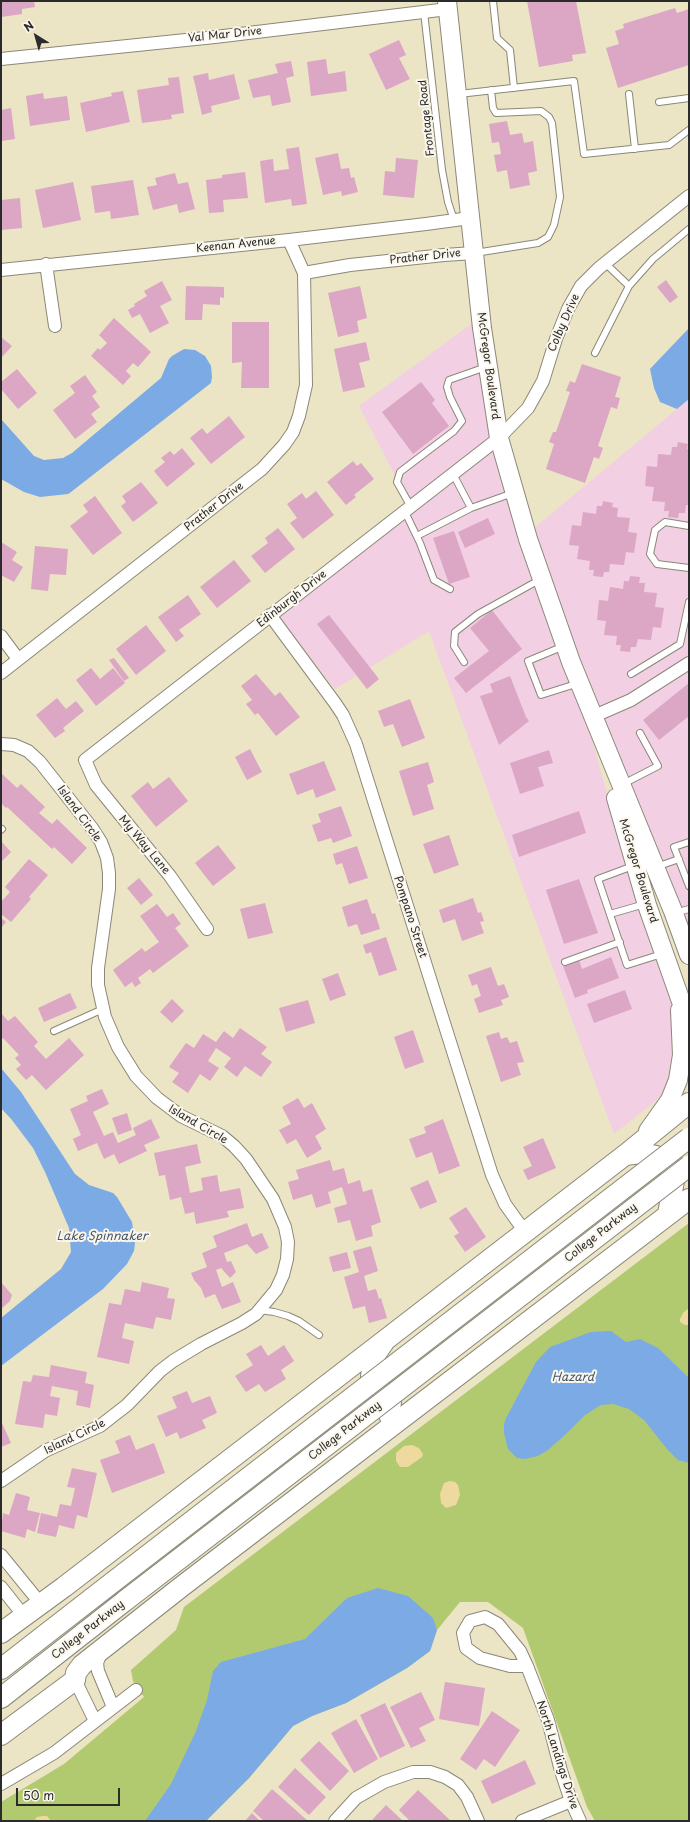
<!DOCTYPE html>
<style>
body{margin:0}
#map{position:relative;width:690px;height:1822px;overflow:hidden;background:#ebe4c5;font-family:"Playpen Sans",sans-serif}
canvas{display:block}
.frame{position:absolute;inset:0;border:2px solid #2b2b2b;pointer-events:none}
.north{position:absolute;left:16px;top:16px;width:40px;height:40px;-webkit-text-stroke:3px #fbf7ec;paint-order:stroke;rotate:323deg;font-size:11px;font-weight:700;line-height:16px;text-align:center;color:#2b2b2b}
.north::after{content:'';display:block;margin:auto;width:14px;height:18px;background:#2b2b2b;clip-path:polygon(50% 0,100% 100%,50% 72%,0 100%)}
.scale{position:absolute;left:16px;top:1788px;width:104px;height:18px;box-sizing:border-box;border:2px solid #2b2b2b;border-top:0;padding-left:5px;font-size:12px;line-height:14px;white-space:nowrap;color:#2b2b2b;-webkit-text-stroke:3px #fbf7ec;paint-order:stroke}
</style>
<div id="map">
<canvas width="690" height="1822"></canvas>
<div class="frame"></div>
<div class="north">N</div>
<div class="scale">50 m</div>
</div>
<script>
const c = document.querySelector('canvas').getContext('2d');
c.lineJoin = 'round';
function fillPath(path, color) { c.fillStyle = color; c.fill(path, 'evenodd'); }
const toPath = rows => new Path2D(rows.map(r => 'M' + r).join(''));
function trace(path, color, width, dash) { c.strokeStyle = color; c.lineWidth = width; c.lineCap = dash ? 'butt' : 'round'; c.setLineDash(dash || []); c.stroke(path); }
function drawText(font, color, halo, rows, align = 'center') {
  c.font = font + ' "Playpen Sans",sans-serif'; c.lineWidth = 4; c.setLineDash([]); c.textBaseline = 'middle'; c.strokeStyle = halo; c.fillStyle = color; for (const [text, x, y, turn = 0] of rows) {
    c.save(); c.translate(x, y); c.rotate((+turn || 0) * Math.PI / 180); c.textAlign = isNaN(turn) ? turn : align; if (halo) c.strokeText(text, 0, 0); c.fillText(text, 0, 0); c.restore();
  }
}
fillPath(toPath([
 [474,322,637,900,670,992,675,1044,672,1071,664,1094,614,1134,429,631,335,689,271,608,410,505,359,406],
 [689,399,689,933,597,708,533,529]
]), '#f2cfe2');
fillPath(toPath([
 [689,1223,689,1821,595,1821,587,1807,523,1628,488,1602,460,1602,437,1630,430,1651,407,1668,346,1703,312,1716,293,1726,249,1778,206,1821,1,1821,1,1802,64,1764,144,1697,133,1681,131,1670,176,1630,184,1607]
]), '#b2ca6f');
fillPath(toPath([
 [689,1308,689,1325,685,1325,680,1322,680,1319,683,1313],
 [412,1445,419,1448,423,1454,422,1457,408,1467,400,1467,396,1461,396,1453,404,1446],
 [450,1481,455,1482,458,1485,460,1495,456,1505,446,1508,441,1503,440,1494,444,1483],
 [43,1816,47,1816,51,1821,34,1821,37,1817]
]), '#eeda9e');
fillPath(toPath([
 [689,328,689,399,677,409,660,402,654,388,650,369],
 [184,349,195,350,205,356,211,366,212,377,211,383,71,492,68,494,40,497,24,492,1,479,1,419,34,456,44,460,63,458,72,453,161,378,169,359,172,356],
 [1,1068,21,1092,75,1174,89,1185,113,1193,117,1197,132,1222,135,1243,134,1251,127,1264,103,1289,1,1366,1,1318,61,1269,71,1252,69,1228,45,1172,33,1148,12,1120,1,1108],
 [611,1331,626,1342,640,1339,658,1348,689,1378,689,1463,678,1460,667,1449,644,1420,629,1409,613,1404,601,1405,585,1415,566,1434,548,1450,538,1456,525,1459,517,1458,508,1449,504,1433,504,1424,506,1418,536,1362,550,1347,591,1332],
 [378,1588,408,1596,433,1618,437,1630,430,1651,407,1668,346,1703,312,1716,293,1726,249,1778,206,1821,145,1821,171,1784,196,1731,207,1700,213,1671,221,1662,305,1639,347,1598]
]), '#7baae5');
fillPath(toPath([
 [1,1,34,1,35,7,22,9,22,14,1,17],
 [527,1,576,1,586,53,572,55,573,61,539,67],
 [675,8,677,13,689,9,689,65,618,88,606,48,619,44,615,31,624,28,623,24],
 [399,40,406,55,399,58,410,79,386,90,369,54],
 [326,59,328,74,345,71,347,91,311,96,307,62],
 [291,61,294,76,286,78,291,102,272,106,270,95,253,98,248,80,278,73,275,64],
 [208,73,209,80,234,74,240,99,211,106,212,112,202,115,193,76],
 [179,77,184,113,171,115,172,119,142,123,137,90,169,85,168,78],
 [123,91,130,122,86,132,80,103,112,96,111,93],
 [43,93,44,99,67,96,70,120,30,126,26,96],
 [11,108,15,139,1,141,1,110],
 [507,121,510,135,522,133,524,143,533,141,537,171,528,173,530,185,510,189,507,170,497,172,494,155,501,154,499,142,492,143,489,124],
 [299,147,307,204,292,206,291,199,265,203,260,161,273,159,274,171,289,169,286,149],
 [338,153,341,169,349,168,351,178,354,177,358,192,342,196,341,191,323,195,315,158],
 [396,158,418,160,414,198,383,195,385,171,395,172],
 [245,172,248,198,223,200,224,212,209,213,206,180,222,178,222,175],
 [175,173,178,184,188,182,195,209,179,213,177,204,153,210,147,187,157,185,155,178],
 [133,180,139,215,111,219,110,211,95,213,91,186],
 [73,182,81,220,43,228,35,190],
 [20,198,22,228,1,230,1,200],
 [666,280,678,297,670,303,657,287],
 [162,281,172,300,160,306,169,323,150,333,140,314,132,318,128,310,135,306,134,304,147,296,144,291],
 [186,286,224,287,224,298,220,297,220,305,203,304,202,320,185,320],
 [360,286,367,318,357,321,359,332,338,337,328,293],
 [114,318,151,352,138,367,133,363,126,371,131,376,123,385,91,356,98,348,100,350,107,343,99,335],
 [232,322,269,322,269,388,241,388,242,362,232,363],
 [1,337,12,346,1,358],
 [366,342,370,360,359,363,365,387,343,392,334,349],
 [582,364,621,377,615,397,620,398,617,409,611,407,598,446,603,448,599,459,594,457,585,483,546,469,554,444,549,442,553,432,556,432,570,392,566,391,570,381,575,383],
 [17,369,37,393,18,409,1,389,1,382],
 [85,375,97,392,92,396,100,407,91,414,97,422,75,439,53,410,75,393,70,386],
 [421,382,435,400,432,403,449,426,413,454,382,412],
 [229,416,245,437,211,464,190,438,202,428,207,434],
 [678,442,688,444,687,449,689,449,689,505,686,505,685,513,679,513,678,518,668,517,669,511,664,511,665,502,652,501,654,487,645,486,647,466,657,467,658,454,671,455,672,447,677,447],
 [182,448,195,464,167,487,154,471,165,462,161,458,170,451,174,455],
 [353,461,357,466,361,463,374,479,354,495,356,497,346,505,327,482],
 [141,482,158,503,133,522,121,506,126,502,122,496],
 [316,491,334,515,303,539,290,523,297,518,287,504,302,493,306,499],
 [95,496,122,533,93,555,70,526,88,512,83,505],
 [603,501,613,503,612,507,618,508,617,517,630,518,628,532,637,533,634,553,626,552,624,565,610,564,609,572,604,572,603,577,593,576,594,570,589,570,590,561,577,559,579,546,569,545,572,525,581,526,583,512,596,514,597,506,602,506],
 [488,518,495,534,465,548,458,532],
 [278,528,295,549,265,573,251,556,268,543,265,538],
 [454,531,470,577,449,584,433,538],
 [1,542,17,552,12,560,23,567,14,582,1,575],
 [35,546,68,549,66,575,50,574,48,591,31,589],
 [234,560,251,581,217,608,200,587],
 [630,576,640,577,639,583,645,583,644,592,657,593,655,607,664,608,661,628,653,627,651,640,638,639,636,647,631,647,630,652,620,651,621,645,616,645,617,636,604,635,606,621,597,620,599,600,608,601,610,587,623,589,624,581,629,581],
 [188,595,201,614,179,630,184,636,176,642,158,617],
 [492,610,522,649,466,693,454,678,489,651,470,628],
 [329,615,379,679,367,689,317,624],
 [146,625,166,651,136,675,116,649],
 [114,658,129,678,124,681,109,660],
 [91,668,100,679,113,668,125,683,96,706,76,680],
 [256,674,275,696,280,692,300,717,276,736,258,713,255,715,246,704,252,700,241,686],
 [510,676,526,717,529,721,499,745,480,696,493,692,490,684],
 [689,683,689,716,659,740,643,720],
 [57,698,66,709,76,701,84,711,63,728,65,731,55,738,36,715],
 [410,699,425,738,402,747,393,724,384,727,378,711],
 [250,749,262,772,247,780,235,757],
 [549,750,553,763,538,767,544,786,520,794,510,763],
 [324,761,336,790,316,798,313,789,297,795,289,774],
 [428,762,434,782,427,785,434,809,413,816,399,771],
 [1,773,17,788,21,784,45,807,39,813,52,824,57,819,87,848,72,864,54,847,52,849,7,807,6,808,1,803],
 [169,777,188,801,156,827,131,796,148,782,153,789],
 [341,806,352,836,333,843,331,838,318,842,312,825,321,822,318,814],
 [579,811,586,833,519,857,512,835],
 [449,835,459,865,434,874,423,844],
 [1,841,11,852,1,862],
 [218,845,236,868,213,886,195,863],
 [357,846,368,878,349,884,342,863,336,865,333,854],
 [29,859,48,875,29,897,31,899,11,922,1,914,1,902,10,892,5,887],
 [139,878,153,895,141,905,127,888],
 [579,879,598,933,564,944,546,890],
 [473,898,478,913,481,912,484,921,480,922,484,933,462,941,455,919,443,923,439,910],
 [367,899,372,914,375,913,380,929,361,935,357,924,348,927,342,907],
 [265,903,273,933,248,939,240,909],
 [157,904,167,917,173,913,181,924,175,928,189,946,153,973,150,969,138,978,141,983,135,987,132,982,125,987,113,970,142,948,145,952,159,942,140,916],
 [1,918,6,922,1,928],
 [386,937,397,970,379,976,371,952,366,954,363,945],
 [611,957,619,978,587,990,588,993,575,998,563,966,579,960,582,969],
 [491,967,498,986,504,984,509,997,501,1000,503,1005,479,1013,474,999,481,996,477,984,472,986,468,975],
 [338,973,346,995,330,1001,322,979],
 [625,990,632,1009,594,1023,587,1004],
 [70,993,77,1008,44,1022,38,1008],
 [172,999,184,1011,172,1023,160,1012],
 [308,1000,315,1023,286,1032,279,1008],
 [1,1013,8,1021,15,1016,38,1042,34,1046,46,1059,69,1038,84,1055,46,1090,32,1075,26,1080,16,1069,21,1065,15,1058,19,1055,3,1038,1,1040],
 [240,1028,267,1047,261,1054,272,1062,261,1077,245,1066,237,1077,224,1067,231,1058,216,1048,208,1061,219,1068,210,1081,200,1074,188,1093,172,1082,179,1073,169,1067,186,1043,194,1048,203,1034,216,1042,224,1031,233,1038],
 [413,1030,424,1062,405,1069,394,1037],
 [499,1032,501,1039,507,1037,510,1043,517,1041,524,1062,517,1063,521,1075,501,1082,486,1036],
 [102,1089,109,1104,93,1112,104,1136,113,1132,118,1143,136,1135,133,1128,151,1119,160,1138,144,1145,147,1151,119,1164,114,1154,104,1159,97,1143,78,1151,73,1139,81,1135,70,1109,88,1101,86,1096],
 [298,1098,304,1108,312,1103,326,1129,315,1136,322,1149,307,1158,296,1139,287,1144,279,1130,291,1124,282,1107],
 [127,1113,132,1130,118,1135,112,1118],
 [443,1119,460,1166,439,1174,432,1152,416,1158,409,1139,426,1133,424,1127],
 [543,1138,556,1168,528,1180,523,1170,532,1166,523,1147],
 [197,1144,201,1163,185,1167,190,1193,203,1190,201,1178,217,1175,220,1192,240,1188,244,1208,227,1211,229,1217,196,1224,194,1212,185,1214,181,1197,170,1200,165,1175,159,1176,154,1153],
 [330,1160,333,1171,344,1168,348,1184,360,1180,363,1192,372,1189,381,1222,371,1226,373,1236,356,1241,350,1220,338,1223,334,1208,347,1204,342,1187,328,1192,331,1203,316,1208,312,1194,293,1200,288,1182,299,1179,296,1170],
 [428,1180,437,1202,420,1209,410,1188],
 [466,1207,486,1237,465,1252,454,1236,459,1233,449,1218],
 [247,1223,252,1237,262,1233,269,1248,256,1254,247,1244,224,1253,227,1262,231,1261,236,1272,230,1278,221,1268,216,1270,222,1287,233,1282,241,1302,222,1309,215,1294,205,1298,201,1288,194,1280,191,1273,207,1267,202,1253,217,1247,213,1236],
 [371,1246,378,1271,364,1276,368,1291,376,1289,379,1299,381,1298,387,1318,369,1323,365,1306,353,1309,344,1277,359,1272,353,1251],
 [347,1252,351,1268,333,1272,329,1257],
 [1,1282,12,1295,10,1301,1,1309],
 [142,1282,169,1288,167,1298,175,1299,171,1320,156,1317,153,1329,125,1323,122,1338,134,1341,129,1364,97,1357,109,1303,121,1305,125,1289,140,1292],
 [261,1345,268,1356,284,1345,294,1361,281,1370,286,1379,265,1392,259,1384,246,1392,235,1376,253,1365,246,1354],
 [51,1365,87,1372,85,1383,94,1385,90,1408,76,1405,78,1391,52,1386,50,1396,60,1398,57,1416,45,1414,43,1428,15,1424,23,1381,31,1382,33,1375,49,1377],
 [187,1391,192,1403,210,1396,217,1413,202,1420,206,1428,180,1439,177,1432,166,1437,157,1416,177,1408,172,1397],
 [1,1421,11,1443,1,1447],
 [130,1435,136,1450,154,1443,165,1473,112,1493,100,1460,120,1453,115,1441],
 [72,1468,97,1473,87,1518,77,1515,74,1529,59,1525,56,1537,37,1533,41,1513,57,1517,60,1504,71,1506,75,1488,67,1487],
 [16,1493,30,1497,27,1510,40,1513,35,1532,27,1529,25,1538,1,1531,3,1513,9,1515],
 [445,1682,485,1688,479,1726,439,1719],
 [421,1692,435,1720,419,1728,426,1741,411,1748,390,1707],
 [385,1703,405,1746,380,1758,360,1715],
 [492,1711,520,1730,495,1767,484,1759,476,1770,460,1759],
 [356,1719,378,1759,354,1773,331,1733],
 [319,1741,349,1771,330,1791,300,1760],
 [525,1760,536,1784,492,1804,481,1781],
 [295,1768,326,1797,309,1815,278,1787],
 [272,1789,308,1821,264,1821,253,1811],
 [418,1790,451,1821,410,1821,399,1810],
 [386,1805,403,1821,371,1821],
 [252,1813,260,1821,245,1821]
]), '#dba7c5');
const service = toPath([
 [493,1,497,38,510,50,514,88],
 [424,12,442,170,448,202,454,220],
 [459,94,574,81,584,154,669,145,689,130],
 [629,94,635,149],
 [659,102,689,98],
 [475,253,538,243,548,237,554,225,560,197,552,123,549,117,541,111,496,113,493,108,491,90],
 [629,286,653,259,689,229],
 [595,353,629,286,605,263],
 [453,474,471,508,513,493],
 [411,507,397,482,400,472,454,431,462,421,450,397,447,387,449,380,486,367],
 [405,512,420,543,434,580,450,589],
 [689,526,665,522,655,530,650,554,657,564,689,568],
 [417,536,471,508],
 [564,646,528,661,541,695,579,683],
 [464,662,454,646,455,632,478,614,541,579],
 [631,674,680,644,689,602],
 [623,784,658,766,640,733],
 [1,830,2,829],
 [689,842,674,847,689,886],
 [633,866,598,879,627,965,662,954],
 [656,867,679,859],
 [675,913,689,909],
 [610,914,645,904],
 [565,962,620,942],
 [54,1031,103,1009],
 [259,1310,274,1312,288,1316,299,1321,319,1335]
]);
const minor = toPath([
 [1,59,215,37,448,9],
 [46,264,55,326],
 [1,270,289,240,426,224,470,218],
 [304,273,350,265,444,255,474,253],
 [270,615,335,703,343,715,356,744,492,1175,505,1204,525,1232],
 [1,636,18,659],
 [1,673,262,469,284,445,293,432,299,416,306,385,304,273,289,240],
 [592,717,631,700,689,663],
 [1,744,14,745,28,751,40,762,92,828,101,842,107,858,109,873,109,889,98,968,98,985,105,1017,118,1047,136,1076,157,1098,181,1116,222,1136,234,1146,246,1159,273,1199,285,1227,288,1242,287,1259,283,1275,276,1290,256,1314,242,1323,201,1344,173,1361,160,1371,127,1405,100,1426,45,1451,1,1481],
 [207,929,170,876,96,785,85,760,499,438,528,408,543,381,556,339,568,309,581,286,599,268,689,196],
 [1,1555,41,1604],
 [1,1587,24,1616],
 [102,1650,97,1663,98,1671,113,1707],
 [527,1666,510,1666,480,1658,466,1648,463,1633,470,1621,485,1617,498,1624,520,1651,527,1666,548,1720,561,1771,571,1801,580,1821],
 [75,1680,95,1721],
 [1,1784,54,1753,136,1690],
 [335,1821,356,1798,384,1782,413,1772,430,1772,445,1777,458,1785,467,1797,478,1821],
 [522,1821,571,1801]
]);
const secondary = toPath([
 [447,1,482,328,499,438,528,539,571,662,673,911,689,955],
 [616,798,647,905,689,1024],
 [648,1131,670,1100,678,1080,682,1055,680,1010]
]);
const primary = toPath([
 [625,1155,642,1153,656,1156,668,1166,674,1181,668,1214],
 [384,1342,375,1355,371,1376,391,1402,389,1415],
 [1,1633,64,1587,336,1378,625,1155,689,1103],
 [1,1669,113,1582],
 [1,1698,126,1600],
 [1,1735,75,1680,76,1673,82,1665,181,1587,689,1199]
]);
trace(service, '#8b8878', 8);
trace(minor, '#8b8878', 14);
trace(secondary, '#8b8878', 20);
trace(primary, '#8b8878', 22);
trace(service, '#fff', 6);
trace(minor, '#fff', 12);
trace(secondary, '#fff', 18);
trace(primary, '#fff', 20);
const primaryBridge = toPath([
 [113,1582,689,1138],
 [126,1600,689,1166]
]);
trace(primaryBridge, '#8b8878', 22, []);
trace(primaryBridge, '#fff', 20);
drawText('11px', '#2b2b2b', '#fbf7ec', [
 ["Val Mar Drive",225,35,-6],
 ["Frontage Road",427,118,-96],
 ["Keenan Avenue",236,245,-6],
 ["Prather Drive",425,257,-6],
 ["Colby Drive",564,323,-66],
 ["McGregor Boulevard",488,366,82],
 ["Prather Drive",214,507,-38],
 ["Edinburgh Drive",292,599,-38],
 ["Island Circle",79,814,54],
 ["My Way Lane",144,845,50],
 ["McGregor Boulevard",638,871,73],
 ["Pompano Street",410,917,72],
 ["Island Circle",198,1125,30],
 ["College Parkway",601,1233,-38],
 ["College Parkway",345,1431,-38],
 ["Island Circle",75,1437,-26],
 ["College Parkway",88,1630,-38],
 ["North Landings Drive",557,1755,72]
]);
drawText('italic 12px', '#47576c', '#fbf7ec', [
 ["Lake Spinnaker",102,1237],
 ["Hazard",573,1378]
]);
</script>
